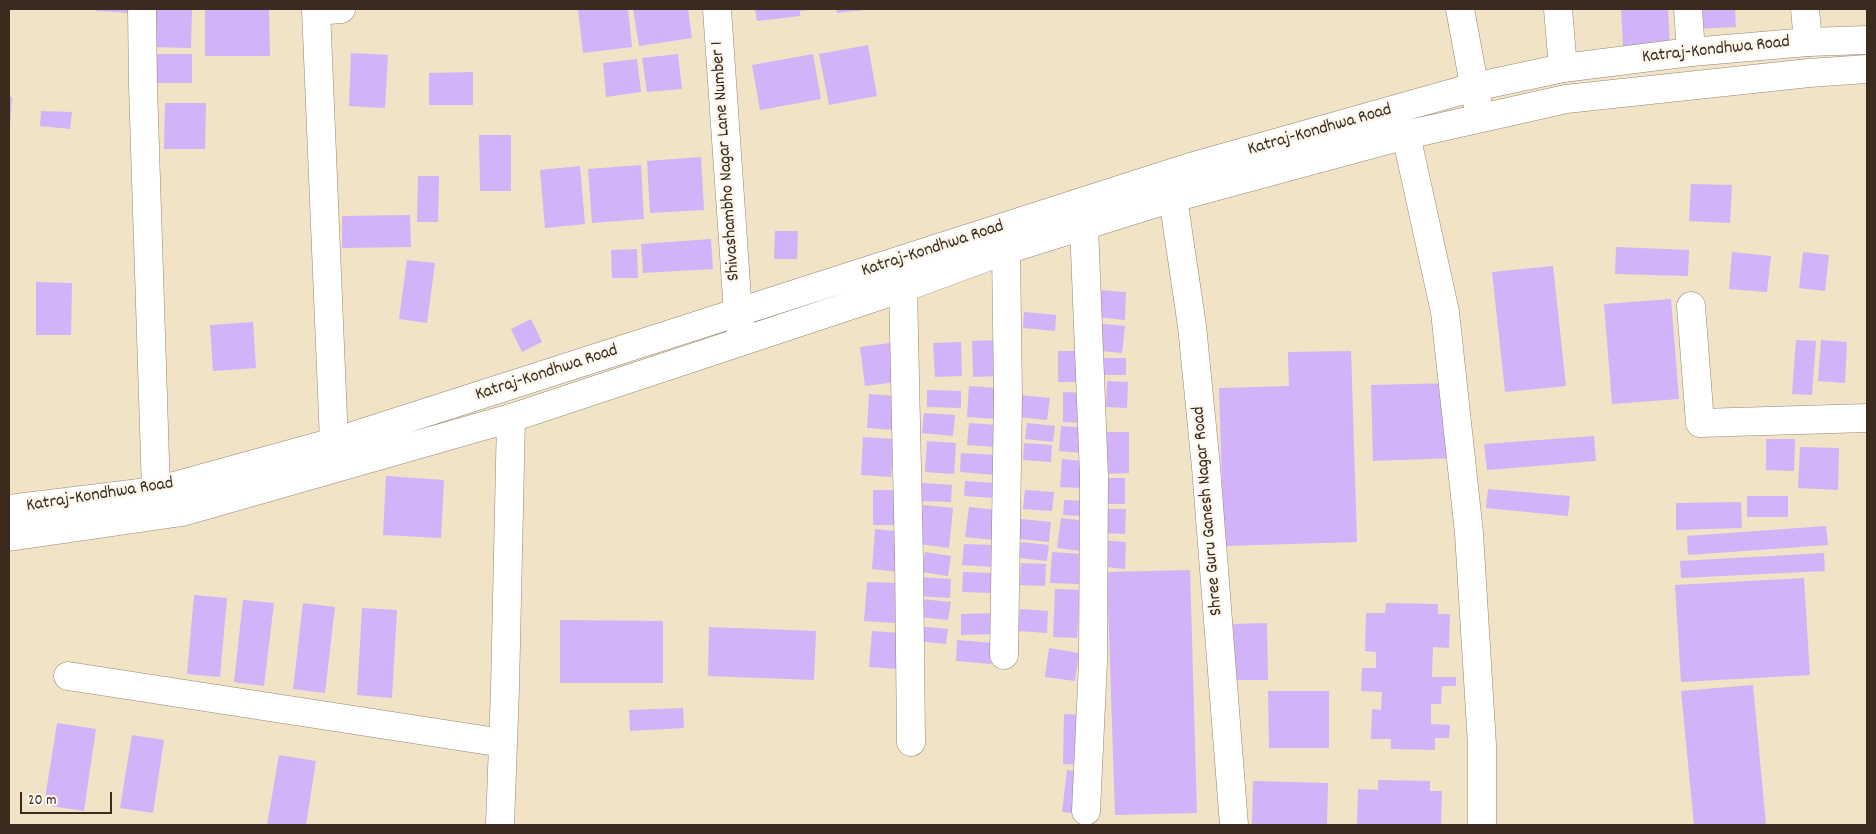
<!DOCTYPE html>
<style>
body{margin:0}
#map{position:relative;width:1876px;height:834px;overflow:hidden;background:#f0e3c6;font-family:Dekko,sans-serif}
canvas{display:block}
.frame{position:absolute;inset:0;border:10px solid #3b2a1e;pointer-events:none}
.scale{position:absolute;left:20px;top:792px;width:92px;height:22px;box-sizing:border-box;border:2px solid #3b2a1e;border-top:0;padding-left:6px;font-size:15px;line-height:18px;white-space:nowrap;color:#3b2a1e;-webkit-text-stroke:4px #fbf7ec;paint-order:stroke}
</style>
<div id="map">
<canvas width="1876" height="834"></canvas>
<div class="frame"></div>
<div class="scale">20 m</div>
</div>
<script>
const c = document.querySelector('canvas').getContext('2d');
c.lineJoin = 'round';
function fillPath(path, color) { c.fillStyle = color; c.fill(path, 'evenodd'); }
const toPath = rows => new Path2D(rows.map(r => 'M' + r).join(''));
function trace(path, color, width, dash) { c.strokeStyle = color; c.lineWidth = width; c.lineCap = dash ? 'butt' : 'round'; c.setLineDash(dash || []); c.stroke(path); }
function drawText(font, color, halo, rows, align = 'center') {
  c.font = font + ' Dekko,sans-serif'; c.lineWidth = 5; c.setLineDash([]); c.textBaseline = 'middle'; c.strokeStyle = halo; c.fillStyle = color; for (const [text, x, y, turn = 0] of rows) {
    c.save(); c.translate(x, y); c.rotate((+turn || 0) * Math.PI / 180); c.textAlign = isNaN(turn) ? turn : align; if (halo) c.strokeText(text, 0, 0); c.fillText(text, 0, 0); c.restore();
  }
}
fillPath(toPath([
 [96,9,130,9,130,13,96,11],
 [151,9,192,10,191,48,149,47],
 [205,9,269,9,270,56,205,56],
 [578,9,628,9,632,47,583,53],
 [633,9,688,9,692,38,639,46],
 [755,9,810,9,810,10,800,11,800,16,757,21],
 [836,9,864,9,864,10,837,13],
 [1621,9,1668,9,1670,44,1623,47],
 [1692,9,1735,9,1736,27,1694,29],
 [868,45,877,96,829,105,819,54],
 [351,53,388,55,385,108,349,106],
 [151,54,192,54,192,83,151,83],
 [678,54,682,89,647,92,642,58],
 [813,54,821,99,760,110,752,65],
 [637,59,641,92,606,97,603,63],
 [473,72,473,105,429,105,429,73],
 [9,97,12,97,10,125,9,125],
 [165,103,206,103,205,149,164,149],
 [41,111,72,112,70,129,40,126],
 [479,135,511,135,511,191,480,191],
 [701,157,704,210,650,213,647,161],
 [641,165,644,219,592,223,588,169],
 [580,166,585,224,545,228,540,170],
 [418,176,439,176,438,222,417,222],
 [1691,184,1732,185,1730,223,1689,221],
 [410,215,411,247,342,248,342,216],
 [775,231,798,231,797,259,774,259],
 [711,239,713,269,643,273,641,244],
 [1616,247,1689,250,1688,276,1615,274],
 [637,249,638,278,612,278,611,250],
 [1732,252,1771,256,1767,292,1729,289],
 [1803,252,1829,255,1825,291,1799,288],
 [407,260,435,263,427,323,399,319],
 [1553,266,1566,386,1505,392,1492,272],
 [36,282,72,283,71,335,36,335],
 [1099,290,1126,292,1125,320,1097,317],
 [1671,299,1679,399,1612,404,1604,304],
 [1024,312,1056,315,1055,331,1023,328],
 [531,319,542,342,522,352,511,329],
 [253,322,256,368,213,371,210,325],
 [1094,323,1125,326,1122,353,1091,350],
 [999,340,1000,376,973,377,972,341],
 [1796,340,1816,341,1812,395,1792,394],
 [1821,340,1847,342,1845,383,1818,381],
 [961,342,962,376,935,377,933,343],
 [890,343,896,382,865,386,860,347],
 [1058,351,1080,351,1079,382,1058,382],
 [1351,351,1357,542,1224,546,1219,388,1289,386,1288,352],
 [1101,358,1126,358,1126,375,1101,375],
 [1107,381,1128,382,1127,408,1106,407],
 [1453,383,1454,458,1373,461,1371,385],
 [969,386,999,388,997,419,967,417],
 [927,390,961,391,961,408,927,407],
 [1063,392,1087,393,1086,423,1063,422],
 [869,394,896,396,894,430,867,428],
 [1020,395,1050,398,1047,420,1018,417],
 [924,413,955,415,953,436,922,433],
 [969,423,997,425,995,447,967,445],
 [1027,423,1055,426,1053,442,1025,439],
 [1061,426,1086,428,1083,453,1059,451],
 [1101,432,1129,432,1129,473,1101,474],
 [1594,436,1596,461,1487,470,1484,444],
 [863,437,894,439,891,477,861,475],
 [1766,439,1795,439,1794,471,1766,470],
 [927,441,956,443,954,474,925,472],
 [1024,443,1052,445,1051,462,1023,460],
 [1800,447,1839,448,1838,490,1798,488],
 [961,453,995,455,994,475,960,472],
 [1062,459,1082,461,1081,488,1060,487],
 [386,476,444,480,441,538,383,535],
 [1103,478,1125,478,1125,504,1102,504],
 [965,481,995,483,994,498,964,496],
 [922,483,952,485,951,502,920,501],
 [1488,489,1570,496,1568,516,1486,508],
 [873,490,902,490,901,525,873,525],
 [1025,490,1054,492,1052,511,1023,509],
 [1747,496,1788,496,1788,517,1747,517],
 [1064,500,1085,501,1084,516,1063,515],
 [1741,502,1742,528,1676,530,1676,503],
 [923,505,953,508,949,548,919,544],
 [969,507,997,510,993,540,965,537],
 [1099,509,1126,509,1125,534,1098,533],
 [1061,518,1086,521,1082,551,1057,548],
 [1021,519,1051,522,1049,542,1019,539],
 [1826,526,1828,545,1688,555,1687,536],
 [875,529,904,532,900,572,872,569],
 [1100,540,1126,542,1125,569,1098,566],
 [1021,542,1049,545,1047,561,1019,558],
 [964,544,993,545,992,567,962,565],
 [925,552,951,556,948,576,922,572],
 [1052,552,1081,554,1079,584,1050,583],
 [1824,553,1825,571,1681,578,1680,561],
 [1021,563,1046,564,1045,586,1020,585],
 [1190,570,1197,813,1115,815,1107,572],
 [963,572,994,573,993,593,962,592],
 [919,577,951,579,950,598,918,596],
 [1804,578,1810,675,1681,682,1675,585],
 [867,582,898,583,895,623,864,621],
 [1055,589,1080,590,1077,638,1053,637],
 [194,595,227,598,220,677,187,674],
 [921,599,951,602,948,620,920,617],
 [243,600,274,603,264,686,234,682],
 [303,603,335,607,325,693,293,689],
 [1386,603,1438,604,1438,614,1450,614,1449,648,1433,647,1432,677,1456,677,1456,686,1442,686,1441,704,1431,704,1431,724,1450,725,1449,738,1435,738,1435,750,1391,749,1391,739,1371,739,1372,709,1381,710,1382,692,1361,691,1362,668,1376,668,1376,652,1365,651,1366,613,1385,613],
 [362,608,397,610,392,698,357,695],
 [1020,609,1048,611,1047,633,1018,631],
 [996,613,996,634,961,635,961,614],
 [560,620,663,621,663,683,560,683],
 [1267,623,1268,680,1234,680,1233,624],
 [917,626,948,629,946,644,916,641],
 [709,627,816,631,814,680,708,676],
 [872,631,901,633,899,669,869,667],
 [957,640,993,643,991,664,956,661],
 [1049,648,1079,653,1075,681,1045,677],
 [1753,685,1766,825,1694,825,1681,691],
 [1268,691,1329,691,1329,748,1269,748],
 [683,708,684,728,630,731,629,710],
 [1064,714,1084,715,1083,765,1063,764],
 [57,723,96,729,84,811,44,805],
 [132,735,164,740,153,813,120,808],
 [279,755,316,761,306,825,267,825],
 [1067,770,1087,772,1082,814,1062,812],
 [1378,780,1430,781,1430,791,1442,791,1441,825,1357,825,1358,789,1378,790],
 [1253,781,1328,783,1327,825,1252,825]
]), '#d1b3f9');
const minor = toPath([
 [142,9,143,86,156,491],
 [316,9,334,442],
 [717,9,738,313,742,336],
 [1460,9,1480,117],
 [1558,9,1563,68],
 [1688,9,1691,52],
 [1805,9,1808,42],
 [316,11,341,9],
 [1406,135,1445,312,1469,533,1482,745,1482,825],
 [1173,198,1192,326,1206,467,1234,825],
 [1084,226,1094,476,1093,662,1086,811],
 [903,288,909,559,911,742],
 [1691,306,1700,423,1867,418],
 [1004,655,1008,396,1006,250],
 [68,676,503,743],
 [500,825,505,689,511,418]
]);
const highway = toPath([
 [9,509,156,491,334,442,1187,168,1474,87,1563,68,1691,52,1808,42,1867,40],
 [9,537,182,512,511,418,903,288,1006,250,1173,198,1406,135,1566,99,1809,73,1867,69]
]);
trace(minor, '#968672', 29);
trace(highway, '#968672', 29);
trace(minor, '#fff', 28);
trace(highway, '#fff', 28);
drawText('18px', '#3b2a1e', '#fbf7ec', [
 ["Katraj-Kondhwa Road",1716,51,-6],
 ["Katraj-Kondhwa Road",1320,131,-16],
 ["Shivashambho Nagar Lane Number 1",727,161,-94],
 ["Katraj-Kondhwa Road",933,250,-18],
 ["Katraj-Kondhwa Road",547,374,-18],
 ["Katraj-Kondhwa Road",100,496,-9],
 ["Shree Guru Ganesh Nagar Road",1209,511,-95]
]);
</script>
